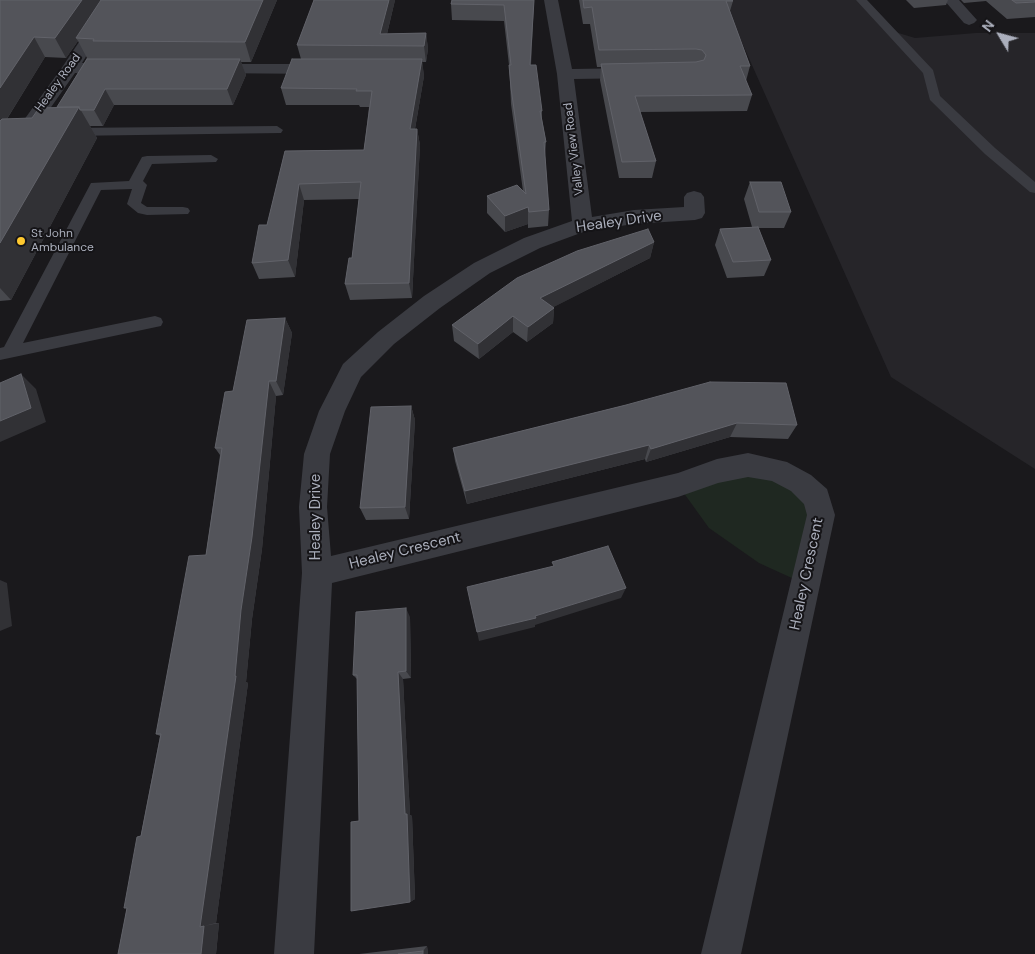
<!DOCTYPE html>
<style>
body{margin:0}
#map{position:relative;width:1035px;height:954px;overflow:hidden;background:#1a191c;font-family:"DM Sans",sans-serif}
canvas{display:block}
.north{position:absolute;left:975px;top:10px;width:50px;height:50px;-webkit-text-stroke:4px #151417;paint-order:stroke;rotate:307deg;font-size:14px;font-weight:700;line-height:20px;text-align:center;color:#abafbc}
.north::after{content:'';display:block;margin:auto;width:18px;height:22px;background:#abafbc;clip-path:polygon(50% 0,100% 100%,50% 72%,0 100%)}
</style>
<div id="map">
<canvas width="1035" height="954"></canvas>
<div class="north">N</div>
</div>
<script>
const c = document.querySelector('canvas').getContext('2d');
c.lineJoin = 'round';
function fillPath(path, color) { c.fillStyle = color; c.fill(path, 'evenodd'); }
const toPath = rows => new Path2D(rows.map(r => 'M' + r).join(''));
function trace(path, color, width, dash) { c.strokeStyle = color; c.lineWidth = width; c.lineCap = dash ? 'butt' : 'round'; c.setLineDash(dash || []); c.stroke(path); }
function drawText(font, color, halo, rows, align = 'center') {
  c.font = font + ' "DM Sans",sans-serif'; c.lineWidth = 4; c.setLineDash([]); c.textBaseline = 'middle'; c.strokeStyle = halo; c.fillStyle = color; for (const [text, x, y, turn = 0] of rows) {
    c.save(); c.translate(x, y); c.rotate((+turn || 0) * Math.PI / 180); c.textAlign = isNaN(turn) ? turn : align; if (halo) c.strokeText(text, 0, 0); c.fillText(text, 0, 0); c.restore();
  }
}
fillPath(toPath([
 [723,0,859,0,882,28,915,38,976,33,1035,33,1035,469,891,377]
]), '#262529');
fillPath(toPath([
 [748,465,817,498,805,584,759,563,709,528,678,485]
]), '#1f2821');
fillPath(toPath([
 [856,0,867,0,933,70,940,96,995,148,1035,182,1035,193,1030,192,985,154,930,100,923,73,856,0],
 [277,126,283,130,281,133,68,136,62,132,68,128,277,126],
 [211,155,218,159,216,162,152,164,143,181,147,185,141,203,147,207,183,207,188,208,190,211,188,214,147,215,138,213,127,204,132,189,101,190,23,343,155,316,161,318,163,322,161,326,0,360,0,348,4,347,91,183,129,181,142,157,147,156,211,155]
]), '#3a3b41');
fillPath(toPath([
 [107,0,121,0,82,63,118,63,124,64,126,68,124,72,118,73,75,73,7,170,0,172,0,153,63,66,107,0],
 [544,0,558,0,572,69,639,68,645,69,647,73,645,77,639,78,574,79,592,217,634,210,684,207,684,197,687,193,694,191,701,193,704,197,705,213,702,218,695,220,634,224,586,231,540,248,490,273,440,308,394,344,361,377,345,411,330,454,327,507,331,556,678,473,717,459,748,453,787,462,811,475,827,489,835,515,741,954,701,954,807,515,804,504,791,491,772,481,748,477,718,483,678,497,332,583,314,954,274,954,302,573,299,507,304,454,319,411,343,364,378,332,424,296,474,263,524,238,572,221,557,74,544,0],
 [944,0,959,0,977,20,974,23,969,25,964,23,944,0],
 [206,64,326,64,332,65,334,69,332,73,326,74,200,73,198,69,200,65,206,64]
]), '#3a3b41');
fillPath(toPath([
 [0,0,277,0,251,62,241,62,246,75,233,105,114,105,103,126,90,126,97,138,11,300,0,301],
 [78,41,87,58,57,107,32,118,7,119,45,57,66,58],
 [314,0,395,0,387,34,426,33,428,49,426,62,422,62,424,76,415,129,417,129,420,145,412,298,350,300,345,284,352,258,359,199,304,200,295,277,259,279,252,263,267,225,285,151,364,150,369,107,360,107,359,105,286,105,281,88,301,59,297,45],
 [452,0,534,0,531,65,542,111,542,119,546,142,545,156,549,210,548,226,528,228,528,224,505,232,487,213,487,196,523,191,511,104,510,82,509,65,504,21,452,20,451,4],
 [579,0,732,0,733,1,730,11,750,66,746,81,752,95,747,111,640,112,656,161,652,178,619,178,600,80,601,67,597,67,590,24,583,24],
 [906,0,948,0,946,5,914,8],
 [961,0,1035,0,1035,17,1007,19,986,1,964,3],
 [750,182,791,212,784,228,758,228,771,260,764,276,727,278,715,245,720,229,752,227,744,199],
 [654,242,650,258,553,307,554,308,553,323,527,342,513,332,479,359,454,341,452,325],
 [285,318,292,333,283,395,276,396,262,549,252,619,246,682,248,683,216,923,219,923,216,954,118,954,160,736,156,734,206,555,220,455,215,448,233,391],
 [626,405,797,425,788,439,730,437,646,462,645,459,467,504,455,461,453,448],
 [411,406,415,420,409,519,366,520,360,508],
 [410,617,411,678,403,679,410,815,412,816,415,899,410,902,359,821,357,679,353,675],
 [427,946,428,954,359,954]
]), '#48494e');
fillPath(toPath([
 [82,0,106,0,76,38,78,41,66,58,55,38],
 [263,0,277,0,251,62,245,42],
 [389,0,395,0,384,46,380,34],
 [534,0,530,81,530,65],
 [426,33,428,49,426,62,424,46],
 [34,37,45,57,0,130,0,88],
 [240,59,246,75,233,105,227,89],
 [422,59,424,76,412,146,410,129],
 [105,89,114,105,103,126,94,110],
 [79,107,97,138,11,300,0,288,0,243],
 [417,129,420,145,412,298,409,283],
 [299,184,304,200,295,277,288,260],
 [528,207,528,224,505,232,505,216],
 [654,242,650,258,540,314,540,298],
 [554,308,553,323,527,342,528,327],
 [513,316,513,332,479,359,478,344],
 [285,318,292,333,283,395,276,381],
 [21,374,36,389,46,422,0,442,0,421],
 [269,381,276,396,262,549,252,619,246,682,248,683,216,923,200,927,235,676,241,610],
 [411,406,415,420,409,519,405,507],
 [737,423,730,437,646,462,651,449],
 [649,445,645,459,467,504,465,491],
 [0,580,7,583,12,626,0,631],
 [626,588,621,598,535,625,535,627,479,641,477,632,535,616],
 [406,608,410,617,411,678,406,671],
 [398,672,403,679,410,815,412,816,415,899,410,902],
 [219,923,216,954,201,954,204,926],
 [427,946,428,954,423,954,423,951]
]), '#313135');
const building = toPath([
 [0,0,82,0,55,38,34,37,0,88,0,0],
 [101,0,263,0,245,42,93,41,94,39,76,38,101,0],
 [314,0,389,0,380,34,426,33,424,46,297,45,314,0],
 [452,0,534,0,530,65,536,65,542,111,540,111,546,142,544,142,549,210,529,212,528,207,505,216,487,196,517,185,526,194,511,88,509,65,511,65,504,5,451,4,452,0],
 [583,0,732,0,733,1,726,1,750,66,740,66,752,95,635,96,656,161,622,162,601,64,696,62,704,60,706,55,702,50,696,49,599,50,592,7,584,8,583,0],
 [1012,0,1035,0,1035,2,1016,3,1012,0],
 [87,59,240,59,227,89,105,89,94,110,80,110,79,107,57,107,87,59],
 [292,59,422,59,410,129,417,129,409,283,345,284,349,258,352,258,361,182,299,184,288,260,252,263,259,225,267,225,285,151,364,150,372,91,356,91,357,89,281,88,292,59],
 [79,107,0,243,0,121,2,119,32,118,39,108,79,107],
 [750,182,781,182,791,212,759,212,750,182],
 [758,227,771,260,733,262,720,229,758,227],
 [648,229,654,242,540,298,554,308,528,327,513,316,478,344,452,325,517,278,577,251,648,229],
 [285,318,276,381,269,381,252,537,241,610,235,676,236,676,200,927,204,926,201,954,118,954,127,908,124,908,137,837,141,836,161,734,156,734,189,556,206,555,222,448,215,448,225,392,233,391,247,320,285,318],
 [21,374,31,408,0,421,0,383,21,374],
 [710,382,786,383,797,425,737,423,651,449,649,445,465,491,453,448,626,405,710,382],
 [411,406,405,507,360,508,371,407,411,406],
 [608,546,626,588,535,616,536,618,477,632,467,587,554,566,552,562,608,546],
 [406,608,406,671,398,672,405,814,407,814,410,902,351,911,351,822,359,821,357,675,353,675,356,612,406,608],
 [423,951,423,954,398,954,423,951]
]);
fillPath(building, '#53545a');
trace(building, '#616269', 1);
for (const [x, y, r, color] of [
 [21,241,5,"#ffc92f"]
]) { const dot = new Path2D(); dot.arc(x, y, r, 0, 2 * Math.PI); c.fillStyle = color; c.fill(dot); trace(dot, '#151417', 2); }
drawText('12px', '#abafbc', '#151417', [
 ["Healey Road",58,83,-54],
 ["Valley View Road",574,149,-97]
]);
drawText('12px', '#abafbc', '#151417', [
 ["St John",31,234],
 ["Ambulance",31,248]
], 'left');
drawText('15px', '#abafbc', '#151417', [
 ["Healey Drive",619,222,-8],
 ["Healey Drive",316,517,-90],
 ["Healey Crescent",405,551,-14],
 ["Healey Crescent",807,574,-78]
]);
</script>
